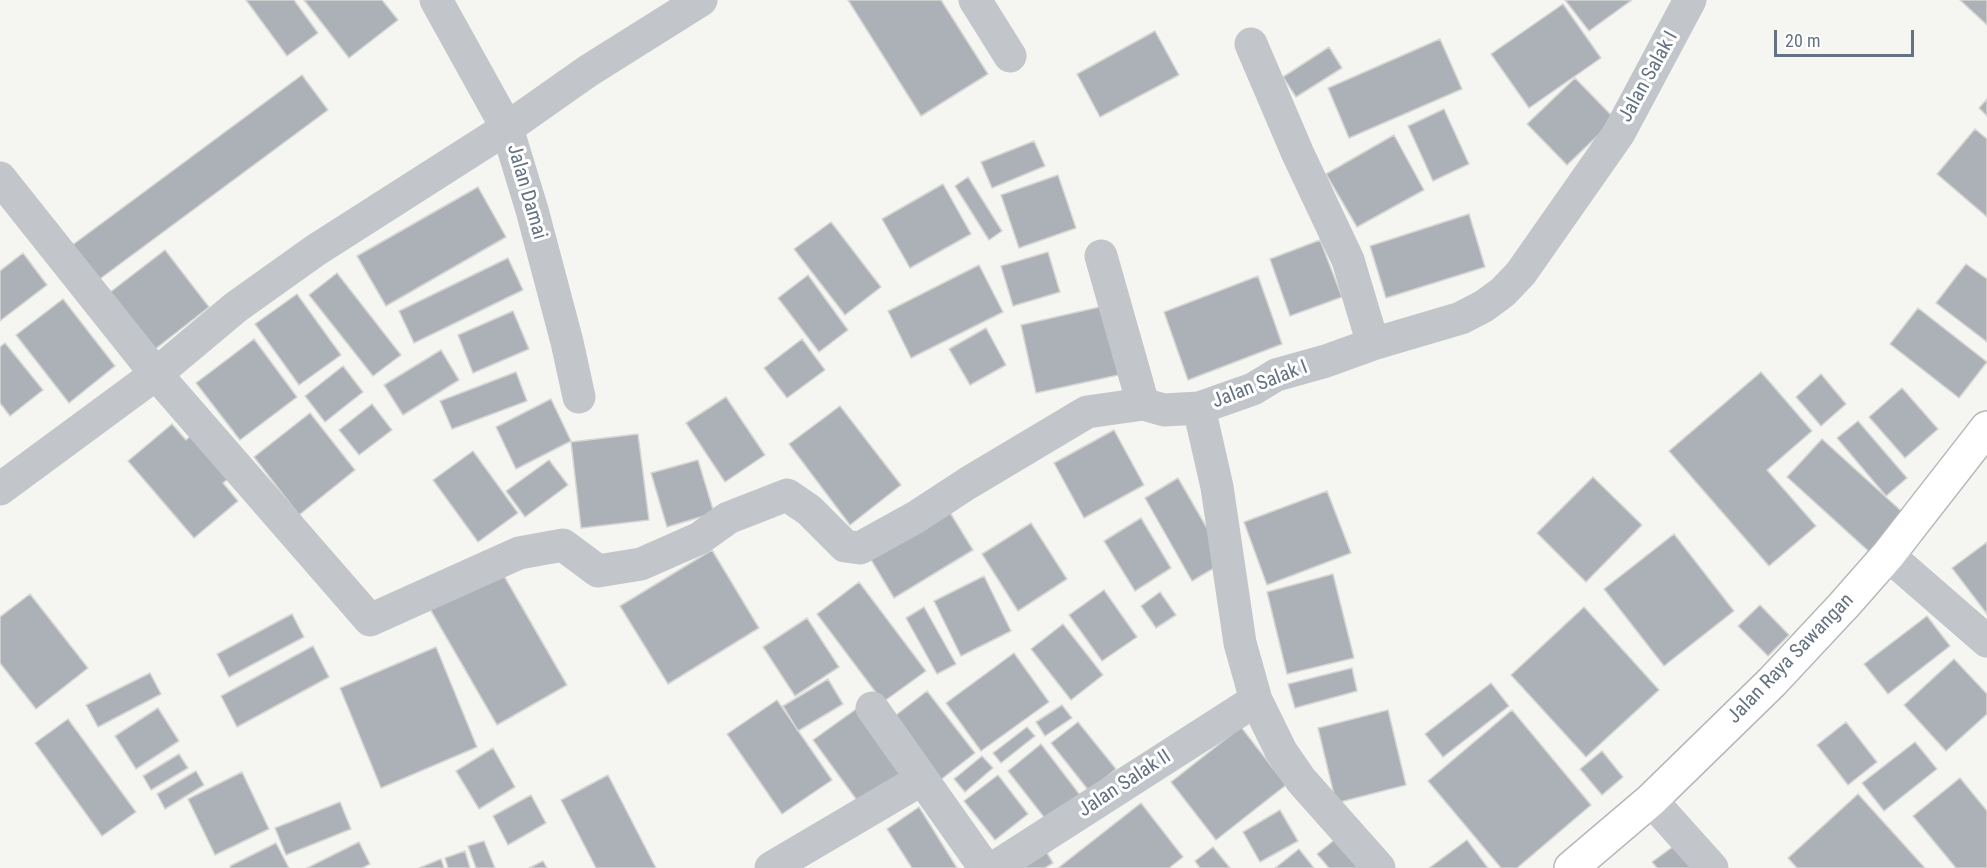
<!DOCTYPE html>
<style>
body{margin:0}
#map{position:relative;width:1987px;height:868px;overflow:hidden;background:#f5f5f1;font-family:"Roboto Condensed",sans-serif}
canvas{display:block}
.scale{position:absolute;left:1774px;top:30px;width:140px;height:27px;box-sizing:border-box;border:3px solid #647282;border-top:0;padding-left:8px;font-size:18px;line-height:21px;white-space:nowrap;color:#647282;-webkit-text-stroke:4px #fff;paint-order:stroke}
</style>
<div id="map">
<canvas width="1987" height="868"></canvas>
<div class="scale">20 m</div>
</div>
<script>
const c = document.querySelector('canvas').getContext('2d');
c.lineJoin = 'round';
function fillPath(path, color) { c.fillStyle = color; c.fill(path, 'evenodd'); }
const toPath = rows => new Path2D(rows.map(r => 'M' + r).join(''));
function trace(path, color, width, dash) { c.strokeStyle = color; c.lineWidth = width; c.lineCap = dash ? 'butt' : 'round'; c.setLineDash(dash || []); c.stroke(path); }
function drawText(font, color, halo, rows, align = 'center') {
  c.font = font + ' "Roboto Condensed",sans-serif'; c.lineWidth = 6; c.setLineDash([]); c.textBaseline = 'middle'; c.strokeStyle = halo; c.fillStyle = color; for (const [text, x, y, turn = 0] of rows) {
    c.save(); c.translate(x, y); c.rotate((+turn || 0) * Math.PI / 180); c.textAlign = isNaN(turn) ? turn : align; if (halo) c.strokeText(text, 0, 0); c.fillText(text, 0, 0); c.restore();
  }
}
const building = toPath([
 [246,0,294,0,318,33,287,56,246,0],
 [304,0,382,0,398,20,349,58,304,0],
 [848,0,941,0,988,74,921,116,848,0],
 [1565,0,1632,0,1589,31,1565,0],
 [1960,0,1987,0,1987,25,1960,0],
 [1563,4,1601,58,1529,108,1491,54,1563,4],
 [1155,31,1179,75,1100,117,1077,74,1155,31],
 [1440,39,1462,89,1349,138,1328,88,1440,39],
 [1329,47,1342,68,1296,97,1283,77,1329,47],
 [302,75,328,110,93,284,67,249,302,75],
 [1575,78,1615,119,1567,165,1527,124,1575,78],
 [1987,99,1987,116,1979,108,1987,99],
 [1444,109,1469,164,1433,181,1408,126,1444,109],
 [1975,129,1987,139,1987,217,1937,174,1975,129],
 [1394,135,1424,190,1357,227,1326,174,1394,135],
 [1034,141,1045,166,992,188,981,162,1034,141],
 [1058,175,1076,228,1019,248,1001,195,1058,175],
 [968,177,1002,231,989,240,955,186,968,177],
 [943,184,971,234,910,268,882,219,943,184],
 [478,187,506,237,386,306,357,256,478,187],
 [1469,214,1485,267,1386,298,1370,246,1469,214],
 [831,222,881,287,845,315,794,249,831,222],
 [1320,240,1342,297,1290,316,1270,259,1320,240],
 [165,250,209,307,145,357,100,300,165,250],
 [1048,252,1060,292,1013,306,1001,266,1048,252],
 [23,253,47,285,0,321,0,271,23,253],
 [508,258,523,290,414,343,399,311,508,258],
 [1966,264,1987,279,1987,342,1936,303,1966,264],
 [979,265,1003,312,911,358,888,311,979,265],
 [337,273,401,355,373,376,309,295,337,273],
 [808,275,848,330,819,352,778,298,808,275],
 [1258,276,1282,344,1188,380,1164,312,1258,276],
 [297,294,341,355,299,385,255,324,297,294],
 [63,299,115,366,69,403,16,335,63,299],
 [1108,305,1123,374,1036,393,1021,325,1108,305],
 [1918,308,1987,362,1959,398,1890,344,1918,308],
 [513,311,529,349,473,373,458,335,513,311],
 [986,328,1006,365,970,385,949,349,986,328],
 [254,339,297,397,240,440,196,383,254,339],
 [802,339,825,370,787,398,764,368,802,339],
 [5,343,43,390,10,416,0,403,0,347,5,343],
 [441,350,459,380,403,415,384,385,441,350],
 [343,366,363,392,325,422,305,396,343,366],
 [516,372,527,401,452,429,440,401,516,372],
 [1761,372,1812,431,1767,470,1816,526,1769,566,1669,451,1761,372],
 [1821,374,1846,404,1821,426,1796,397,1821,374],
 [1902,388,1938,429,1905,458,1869,417,1902,388],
 [726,397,765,455,725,482,686,423,726,397],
 [551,399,571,441,516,469,496,427,551,399],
 [372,404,392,430,359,455,339,430,372,404],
 [840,406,901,485,850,525,789,444,840,406],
 [310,413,355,470,299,515,254,457,310,413],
 [1858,421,1907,478,1886,496,1837,438,1858,421],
 [172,424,186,440,196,431,233,475,223,483,238,501,194,538,128,461,172,424],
 [1114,430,1144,485,1084,518,1054,463,1114,430],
 [638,434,649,520,581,528,571,442,638,434],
 [1822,439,1910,519,1875,557,1787,477,1822,439],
 [473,451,518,513,478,542,433,480,473,451],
 [549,460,568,485,525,517,506,491,549,460],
 [698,460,714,513,667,527,651,473,698,460],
 [1593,477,1642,525,1586,582,1537,533,1593,477],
 [1178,478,1226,561,1192,581,1145,498,1178,478],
 [1327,491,1351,553,1267,585,1244,522,1327,491],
 [949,511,973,550,894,598,870,558,949,511],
 [1141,518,1171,568,1135,591,1104,541,1141,518],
 [1031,523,1067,579,1018,611,982,554,1031,523],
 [1674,534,1734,611,1664,666,1604,589,1674,534],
 [1987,542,1987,614,1952,568,1987,542],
 [712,550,759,628,668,684,620,606,712,550],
 [500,569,567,685,497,725,430,609,500,569],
 [1333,574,1354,658,1287,674,1267,592,1333,574],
 [984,576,1011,631,961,656,934,601,984,576],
 [859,582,926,671,883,702,817,614,859,582],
 [1104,590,1137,637,1102,661,1069,615,1104,590],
 [1160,592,1176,615,1156,628,1141,606,1160,592],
 [30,594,88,668,36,709,0,663,0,617,30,594],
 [1760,605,1789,635,1768,656,1738,626,1760,605],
 [924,607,956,664,937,674,906,618,924,607],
 [1584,607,1659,690,1586,757,1511,675,1584,607],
 [292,614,304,637,229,677,217,654,292,614],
 [1927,616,1950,646,1888,694,1864,664,1927,616],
 [807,618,839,667,795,696,763,647,807,618],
 [1063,624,1103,675,1071,700,1031,649,1063,624],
 [313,646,329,677,237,727,221,696,313,646],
 [436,647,477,747,381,788,340,688,436,647],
 [1014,653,1049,702,981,751,946,703,1014,653],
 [1954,659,1987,694,1987,714,1946,751,1904,705,1954,659],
 [1352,668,1357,691,1295,708,1288,684,1352,668],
 [150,673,161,694,98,727,86,705,150,673],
 [828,679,843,704,798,731,783,706,828,679],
 [1491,683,1509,706,1443,757,1425,734,1491,683],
 [927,691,975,753,939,781,891,719,927,691],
 [777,700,832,780,782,814,727,734,777,700],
 [1062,705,1072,718,1045,736,1036,722,1062,705],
 [859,707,909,777,864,810,813,740,859,707],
 [158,708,179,741,136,769,115,736,158,708],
 [1388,710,1406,785,1336,803,1318,728,1388,710],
 [1512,710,1591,805,1517,868,1501,868,1428,781,1512,710],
 [68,719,136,812,102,836,35,743,68,719],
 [1078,722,1116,769,1089,791,1051,743,1078,722],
 [1846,722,1877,762,1848,785,1817,745,1846,722],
 [1027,727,1035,736,1001,763,993,753,1027,727],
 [1241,727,1286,785,1216,840,1171,782,1241,727],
 [1915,742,1937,769,1884,811,1862,783,1915,742],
 [1041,744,1080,795,1047,821,1008,771,1041,744],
 [493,748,515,787,479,809,456,771,493,748],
 [1602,751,1623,777,1602,795,1580,769,1602,751],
 [179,754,188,768,151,790,143,776,179,754],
 [982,756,993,768,965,792,954,779,982,756],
 [196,771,204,785,165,809,157,794,196,771],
 [242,772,269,829,215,855,188,799,242,772],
 [608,775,656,868,596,868,561,800,608,775],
 [998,775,1028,814,995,840,964,801,998,775],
 [1960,778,1987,811,1987,868,1956,868,1913,816,1960,778],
 [1858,794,1925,868,1797,868,1788,858,1858,794],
 [531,795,546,823,508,845,493,816,531,795],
 [340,802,351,829,286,855,275,828,340,802],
 [1141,803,1183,857,1169,868,1058,868,1141,803],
 [919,807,957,868,912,868,887,829,919,807],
 [1280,810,1298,841,1260,862,1243,832,1280,810],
 [1338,837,1364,868,1329,868,1317,854,1338,837],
 [1467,840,1488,868,1429,868,1467,840],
 [1682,840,1701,868,1657,868,1652,862,1682,840],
 [484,841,495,868,476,868,468,846,484,841],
 [359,842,370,864,362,868,307,868,359,842],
 [276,843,289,868,231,868,230,866,276,843],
 [1043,846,1053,863,1045,868,1022,868,1043,846],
 [1213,847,1230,868,1200,868,1195,861,1213,847],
 [1299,849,1314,868,1275,868,1299,849],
 [465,851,470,868,448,868,445,858,465,851],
 [441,859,444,868,419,868,441,859],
 [543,861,547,868,529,868,543,861]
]);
fillPath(building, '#abb1b7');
trace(building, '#d6d6d4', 1.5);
const highway = toPath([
 [1571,868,1651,800,1772,682,1844,605,1888,555,1987,428]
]);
trace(highway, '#b5b8bb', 36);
trace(toPath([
 [436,0,507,128,532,210,567,342,579,397],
 [975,0,1010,56],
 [1251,44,1298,154,1348,260,1373,344],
 [0,178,156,374,370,620,519,553,563,545,598,571,641,564,700,538,728,518,787,495,809,510,845,546,860,548,916,517,968,483,1087,412,1143,404,1164,410,1199,408],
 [1101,256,1143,404],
 [0,489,156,374,236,307,316,250,507,128,588,71,701,0],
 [1888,555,1987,641],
 [872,708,985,868],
 [1651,800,1712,868],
 [771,868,922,779],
 [994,868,1256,700],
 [1379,868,1301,780,1281,751,1256,700,1240,643,1217,487,1199,408,1253,389,1276,375,1326,361,1373,344,1461,318,1484,306,1503,292,1521,273,1619,133,1690,0]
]), '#c2c5c9', 33);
trace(highway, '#fff', 33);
drawText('20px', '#647282', '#fff', [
 ["Jalan Salak I",1649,77,-61],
 ["Jalan Damai",526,192,74],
 ["Jalan Salak I",1260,385,-21],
 ["Jalan Raya Sawangan",1791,659,-46],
 ["Jalan Salak II",1125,784,-33]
]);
</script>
